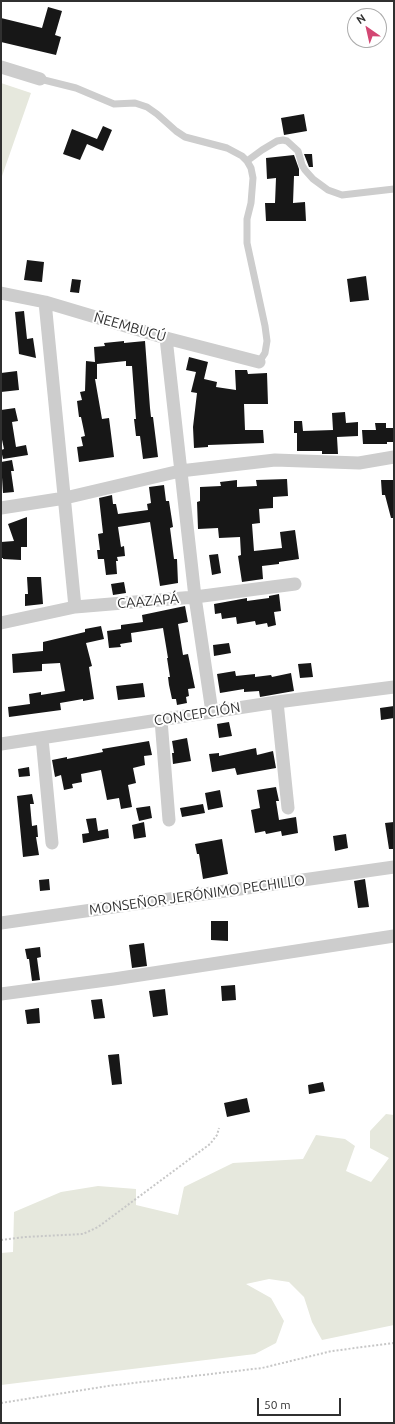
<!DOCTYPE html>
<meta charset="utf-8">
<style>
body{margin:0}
#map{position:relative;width:395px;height:1424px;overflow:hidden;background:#fff;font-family:Ubuntu,sans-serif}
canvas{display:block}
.frame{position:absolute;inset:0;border:2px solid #303030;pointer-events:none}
.north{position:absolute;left:347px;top:8px;width:40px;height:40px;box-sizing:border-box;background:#fff;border:1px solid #acacac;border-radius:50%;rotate:326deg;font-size:11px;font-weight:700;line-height:16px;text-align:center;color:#303030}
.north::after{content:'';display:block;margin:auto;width:14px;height:18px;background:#d34773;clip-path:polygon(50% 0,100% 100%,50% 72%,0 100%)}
.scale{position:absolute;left:257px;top:1398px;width:84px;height:18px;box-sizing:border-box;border:2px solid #303030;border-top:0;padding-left:5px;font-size:12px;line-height:14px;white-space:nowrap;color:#303030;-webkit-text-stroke:3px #fff;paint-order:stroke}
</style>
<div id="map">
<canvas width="395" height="1424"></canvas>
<div class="frame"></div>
<div class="north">N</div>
<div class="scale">50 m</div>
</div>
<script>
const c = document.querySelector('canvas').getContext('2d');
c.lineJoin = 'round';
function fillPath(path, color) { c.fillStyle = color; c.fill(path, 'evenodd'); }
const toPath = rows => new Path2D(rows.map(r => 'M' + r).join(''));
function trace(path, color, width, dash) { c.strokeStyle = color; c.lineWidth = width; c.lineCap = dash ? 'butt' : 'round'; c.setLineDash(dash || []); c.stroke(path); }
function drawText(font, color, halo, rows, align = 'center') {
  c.font = font + ' Ubuntu,sans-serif'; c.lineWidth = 4; c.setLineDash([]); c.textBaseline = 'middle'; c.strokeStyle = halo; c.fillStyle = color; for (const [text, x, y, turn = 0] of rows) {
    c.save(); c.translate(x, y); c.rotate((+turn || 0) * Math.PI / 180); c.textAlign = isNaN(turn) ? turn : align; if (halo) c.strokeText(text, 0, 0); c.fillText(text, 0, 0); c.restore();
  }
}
fillPath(toPath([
 [1,83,31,93,1,179],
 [386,1114,394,1115,394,1325,322,1340,312,1322,304,1297,289,1282,269,1279,246,1284,271,1298,284,1321,276,1343,255,1354,1,1385,1,1253,13,1252,14,1212,61,1192,98,1186,136,1189,136,1205,178,1215,184,1187,233,1163,303,1159,316,1135,345,1139,355,1146,346,1171,371,1182,389,1158,370,1148,370,1131]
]), '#e6e8dd');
fillPath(toPath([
 [48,7,62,11,55,35,61,37,56,55,1,42,1,18,42,28],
 [304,114,307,131,284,135,281,118],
 [103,126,112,130,103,151,87,144,80,160,63,154,72,129,97,139],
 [304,154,312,154,313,167,309,167],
 [294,155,299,169,299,176,294,176,293,203,305,202,306,221,266,221,265,203,275,203,276,178,267,179,266,158],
 [27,260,44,262,42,282,24,280],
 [366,276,369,300,350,302,347,279],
 [72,279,81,280,79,293,70,292],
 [24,311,27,339,33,338,36,358,19,354,15,312],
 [124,341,124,343,145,341,150,408,151,417,153,417,158,457,143,459,140,436,136,436,134,419,136,419,132,366,126,366,126,361,97,364,97,379,95,379,102,419,109,418,114,457,79,462,77,447,83,446,81,437,85,436,81,417,79,417,77,401,82,400,80,392,85,391,86,361,95,362,94,347,105,346,104,343],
 [189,357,208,362,204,379,217,382,216,387,236,390,235,370,247,370,248,374,267,373,268,404,244,404,245,430,263,430,264,443,208,445,208,447,194,448,193,427,197,393,191,392,196,372,186,370],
 [17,371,19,390,1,392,1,373],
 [15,408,18,421,12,422,16,447,26,445,28,455,3,459,1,450,4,449,1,435,1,410],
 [345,412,346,423,358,422,358,436,337,437,338,454,322,454,322,451,297,451,297,433,294,433,294,421,302,421,303,431,333,430,332,413],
 [375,423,386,423,386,428,394,428,394,442,387,442,387,444,363,444,362,430,376,430],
 [12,460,14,471,11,471,14,492,3,493,1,462],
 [287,479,288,496,273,497,273,508,259,509,260,523,252,524,254,551,282,548,280,532,295,530,299,559,279,562,279,564,262,566,263,579,242,582,238,556,241,555,240,537,219,538,218,528,198,529,197,502,200,501,200,487,221,486,220,482,237,480,237,487,257,486,256,480],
 [381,480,394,480,394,518,391,518,385,495,382,495],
 [164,485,166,501,169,501,173,527,170,528,174,559,177,559,178,583,160,586,150,522,118,527,121,547,124,546,125,556,117,557,118,561,116,561,117,574,106,575,104,559,98,559,97,550,100,550,98,534,103,533,99,498,112,495,113,504,116,504,118,514,148,510,147,504,151,503,149,487],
 [27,517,27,547,21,547,21,560,3,559,3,558,1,558,1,542,14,541,8,524],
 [218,554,221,573,212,575,209,555],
 [27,577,41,577,43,604,25,606,25,594,28,594],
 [124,582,126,593,113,595,111,584],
 [279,594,281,611,274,612,276,625,268,627,267,623,256,625,255,621,237,624,236,617,222,619,221,613,215,614,214,604,247,598,247,601,269,598,269,596],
 [185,606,188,622,178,624,183,655,188,654,195,688,188,689,189,696,186,697,187,703,177,705,176,699,172,699,169,685,168,677,170,677,167,658,168,658,163,628,131,633,132,642,120,644,121,647,109,648,107,631,121,629,121,625,143,622,142,615],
 [101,626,104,639,86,643,92,666,89,667,94,699,83,701,83,699,60,703,61,710,9,717,8,707,30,704,29,694,41,692,41,695,65,691,60,663,42,664,42,671,13,673,12,654,43,651,43,642,85,632,85,629],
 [229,643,231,653,214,656,213,645],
 [311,663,313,677,300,678,298,664],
 [235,671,236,676,255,674,255,677,271,675,272,677,291,673,294,691,260,697,259,691,244,692,244,689,220,693,217,674],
 [143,683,145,697,118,700,116,686],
 [394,706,394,718,381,720,380,708],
 [229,722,232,736,219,738,217,724],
 [187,738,191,761,173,764,172,753,174,753,172,741],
 [149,741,152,755,144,756,145,765,133,768,136,783,128,785,132,807,121,809,119,798,107,800,101,770,81,774,82,782,72,784,73,788,64,790,61,775,55,777,52,760,67,757,67,759,103,752,102,749],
 [256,748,257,755,273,751,276,768,237,775,235,768,212,772,209,754,219,753,219,756],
 [29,767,30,776,19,777,18,769],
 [276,787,279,801,276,801,279,820,296,817,298,833,282,836,281,831,266,834,265,831,255,833,251,810,260,808,257,790],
 [220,790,223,807,208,810,205,793],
 [32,794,34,804,30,804,32,826,37,825,38,837,36,837,39,855,23,857,17,796],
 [203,804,205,813,182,817,180,808],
 [150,806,152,818,139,821,136,808],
 [96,818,98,831,108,829,109,838,83,843,82,834,89,833,86,819],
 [144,822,146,837,134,839,132,825],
 [394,822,394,849,389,849,385,823],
 [346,834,348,848,335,851,333,836],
 [222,839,228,874,203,879,199,854,197,854,195,844],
 [49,879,50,890,40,891,39,880],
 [365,879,369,907,358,908,354,881],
 [211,921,228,921,228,941,211,940],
 [144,943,147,966,132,968,129,945],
 [40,947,41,957,37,958,40,980,32,981,29,959,27,959,25,949],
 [235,985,236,1000,222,1001,221,986],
 [165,989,168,1015,153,1017,149,991],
 [102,999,105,1018,94,1019,91,1000],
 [39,1008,40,1023,27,1024,25,1010],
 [119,1054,122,1084,112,1085,108,1055],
 [323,1082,325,1091,309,1094,308,1085],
 [247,1098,250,1112,227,1117,224,1103]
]), '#171717');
trace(toPath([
 [1,1240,25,1237,83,1234,98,1227,210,1144,217,1135,219,1128],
 [1,1403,108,1386,262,1368,332,1351,394,1343]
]), '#c7c7c7', 2, [2, 2]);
trace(toPath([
 [40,79,76,88,114,104,135,103,147,107,157,114,176,131,185,137,227,148,242,156,247,161,251,168,253,178,251,203,247,219,247,243,265,326,267,341,265,353,259,362],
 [247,161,262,150,277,141,283,140,287,141,298,151,302,165,305,170,313,179,328,190,342,195,394,189]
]), '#cdcdcd', 7);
trace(toPath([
 [1,67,40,79],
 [1,293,45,302,166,338,259,362],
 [45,302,75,607],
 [166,338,195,597,212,712],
 [1,508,65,498,180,471,275,460,359,463,394,457],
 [1,623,75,607,195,597,295,584],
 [277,702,288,808],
 [161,720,169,820],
 [42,738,52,843],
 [1,744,277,702,394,687],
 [1,923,394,867],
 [1,994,114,979,394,936]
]), '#cdcdcd', 13);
drawText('14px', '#303030', '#fff', [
 ["ÑEEMBUCÚ",130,327,16],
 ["CAAZAPÁ",148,601,-5],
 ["CONCEPCIÓN",197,714,-9],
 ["MONSEÑOR JERÓNIMO PECHILLO",197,895,-8]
]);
</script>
